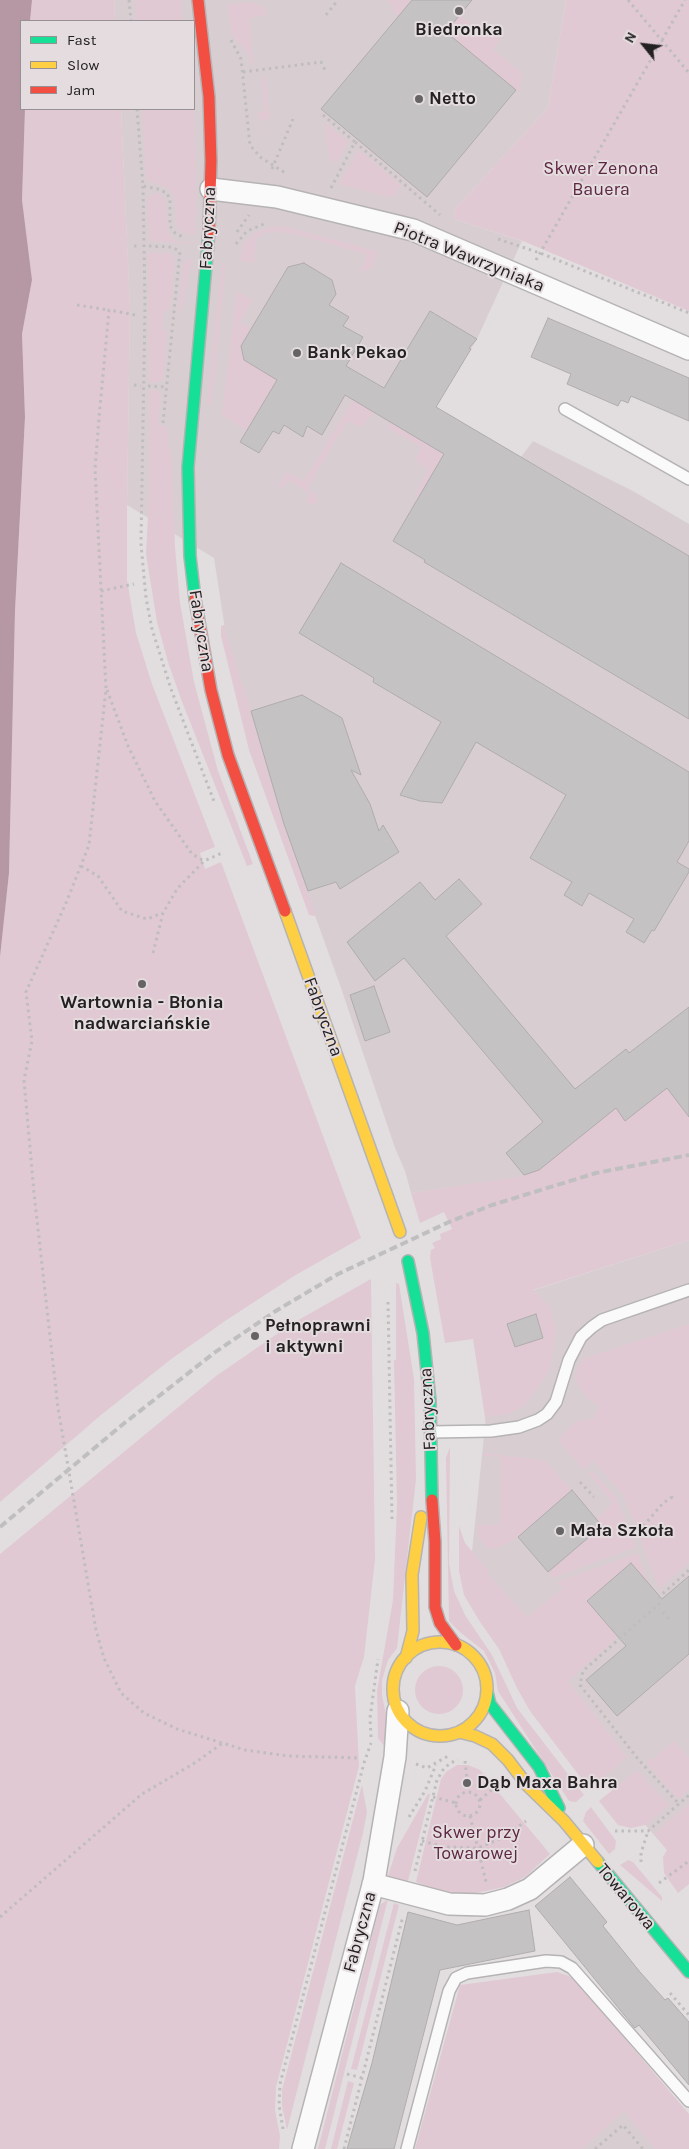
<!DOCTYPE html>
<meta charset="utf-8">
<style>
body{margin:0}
#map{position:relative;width:689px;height:2149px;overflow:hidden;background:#e2dee0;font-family:Karla,sans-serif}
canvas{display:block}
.legend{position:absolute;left:20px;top:20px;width:175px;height:90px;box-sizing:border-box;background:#e4dcdf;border:1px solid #979193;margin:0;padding:6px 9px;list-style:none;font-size:15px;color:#242122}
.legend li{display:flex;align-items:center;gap:10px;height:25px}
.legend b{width:25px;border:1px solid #979193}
.north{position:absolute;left:619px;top:20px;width:50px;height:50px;-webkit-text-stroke:4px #e4dcdf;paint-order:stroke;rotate:299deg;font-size:14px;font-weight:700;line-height:20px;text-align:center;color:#242122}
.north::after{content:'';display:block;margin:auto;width:18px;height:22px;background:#242122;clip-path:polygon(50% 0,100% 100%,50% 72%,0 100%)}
</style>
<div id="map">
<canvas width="689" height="2149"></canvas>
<ul class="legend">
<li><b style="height:6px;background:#16e098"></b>Fast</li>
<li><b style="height:6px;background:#ffcf43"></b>Slow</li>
<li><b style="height:6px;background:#f24e42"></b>Jam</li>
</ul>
<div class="north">N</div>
</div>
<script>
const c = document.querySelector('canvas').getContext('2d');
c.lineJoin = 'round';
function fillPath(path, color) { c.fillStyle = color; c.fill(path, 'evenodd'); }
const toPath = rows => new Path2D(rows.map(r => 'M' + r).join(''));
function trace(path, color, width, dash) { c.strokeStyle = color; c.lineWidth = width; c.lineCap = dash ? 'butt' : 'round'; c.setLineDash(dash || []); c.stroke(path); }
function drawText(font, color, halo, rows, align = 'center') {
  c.font = font + ' Karla,sans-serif'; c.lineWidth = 4; c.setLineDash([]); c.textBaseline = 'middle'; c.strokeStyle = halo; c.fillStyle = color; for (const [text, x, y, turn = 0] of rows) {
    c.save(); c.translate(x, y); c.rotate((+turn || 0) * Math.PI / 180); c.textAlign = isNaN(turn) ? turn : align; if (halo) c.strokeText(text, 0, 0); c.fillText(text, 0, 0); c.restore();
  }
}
fillPath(toPath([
 [114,0,566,0,548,108,456,208,454,219,522,241,477,339,430,417,439,422,445,412,521,457,533,441,633,491,689,524,689,1116,550,1173,411,1193,405,1171,395,1148,341,988,274,801,225,629,214,558,127,505,130,307,121,109,194,109,194,21,115,21],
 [689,1240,689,1848,667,1850,605,1778,471,1561,487,1407,488,1305],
 [646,2084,689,2149,566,2149]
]), '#d8ced2');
fillPath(toPath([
 [32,0,114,0,115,21,30,21],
 [135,0,180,0,183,21,136,21],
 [386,0,442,0,482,33,485,30,490,30,498,36,499,42,493,49,522,73,519,92,410,3,398,17,391,9,393,6],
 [566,0,689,0,689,311,523,241,454,219,456,208,548,108],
 [251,2,263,6,267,15,249,18,254,65,252,65,248,53,233,37,227,5],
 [265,74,270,119,261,120,264,148,258,112,265,111,261,80],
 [25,109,121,109,130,307,127,505,127,580,136,633,152,684,215,847,200,853,205,869,221,862,361,1238,294,1276,225,1321,170,1360,101,1415,0,1502,0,957,9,873,15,611,25,417,22,334,32,280,22,200],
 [142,109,194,109,196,171,195,235,184,233,177,228,174,196,168,188,146,180],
 [324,122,348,141,337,163,329,159],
 [359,149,402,186,392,198,339,184],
 [153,193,158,193,165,198,168,231,171,237,179,242,194,242,194,244,149,241,147,199],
 [274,226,287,227,377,251,373,266,369,270,361,272,366,254,295,234,284,233,267,232,256,239,254,263,240,261,243,244,255,233],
 [148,252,170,253,175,259,170,310,164,310,162,330,167,331,163,379,159,382,149,382],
 [192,259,181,311,178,310,183,264,186,260],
 [222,263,226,266,211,407,207,401],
 [237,291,253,300,240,322,252,328,244,360,277,380,247,431,222,415],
 [149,390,159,391,161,393,158,425,167,426,168,440,172,463,175,547,180,603,194,682,218,771,253,864,247,866,181,699,168,662,157,622,146,554,150,479],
 [353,400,374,413,362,427,347,421,307,489,317,495,317,503,311,505,306,502,310,494,288,480,283,487,278,486,287,472,304,481],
 [391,423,444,453,419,497,415,494,429,470,418,463,416,458,421,447,388,428],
 [225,625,225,629,251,711,284,824,316,916,309,915,249,750,221,636,221,626],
 [667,1088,685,1111,689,1109,689,1240,533,1290,550,1307,556,1330,550,1370,525,1405,509,1414,487,1417,486,1424,473,1339,445,1343,430,1258,431,1250,435,1248,432,1243,441,1239,440,1234,452,1229,444,1212,420,1223,411,1193,524,1176,539,1170,616,1108,625,1121],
 [371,1279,375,1559,364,1657,355,1686,359,1766,276,2087,275,2110,280,2136,279,2149,0,2149,0,1554,216,1376,293,1323],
 [396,1283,399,1284,414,1379,416,1479,397,1648,388,1660,382,1680,382,1696,389,1727,385,1747,378,1738,377,1691,393,1600,397,1505,394,1360,396,1360],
 [689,1324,689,1562,659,1589,623,1494,593,1461,584,1470,558,1440,576,1421,594,1418,599,1405,590,1401,579,1387,575,1377,578,1366,585,1358],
 [450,1447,449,1564,454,1591,465,1615,492,1655,517,1708,584,1795,576,1802,569,1801,498,1691,495,1673,484,1651,461,1633,449,1621,446,1458],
 [483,1453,544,1460,572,1490,518,1537,498,1548,488,1549,478,1537,478,1525,500,1525,501,1457,483,1456],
 [592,1471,616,1497,636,1547,553,1578,548,1572,602,1527,596,1519,613,1503,589,1474],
 [459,1526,465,1543,488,1570,486,1572,527,1617,563,1588,557,1582,638,1553,648,1583,631,1564,587,1601,604,1620,643,1615,568,1681,627,1757,590,1790,530,1711,517,1688,499,1649,480,1622,464,1595,459,1571],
 '415 1690a24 24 0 1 1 48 0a24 24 0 1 1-48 0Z',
 [674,1741,689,1758,689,1789,678,1799,646,1763,651,1758,653,1759],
 [457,1765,468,1765,480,1770,550,1854,525,1877,504,1887,476,1893,456,1894,433,1889,416,1882,441,1779,446,1772],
 [637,1770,669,1805,646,1825,631,1828,618,1825,599,1801],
 [362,1785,367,1812,363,1833,287,2130,282,2106,282,2090],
 [428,1794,430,1794,406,1889,390,1883,388,1876,397,1848],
 [689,1804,689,1884,678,1893,664,1873,663,1857,667,1850,654,1834],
 [591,1807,616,1841,615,1849,609,1854,583,1821,586,1812],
 [628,1860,633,1862,662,1897,662,1901,620,1865],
 [388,1899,325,2149,318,2149,380,1905],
 [394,1903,399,1905,357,2070,351,2069],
 [557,1972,569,1976,575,1980,689,2114,689,2149,655,2149,624,2111,582,2149,415,2149,460,1985],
 [348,2081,354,2083,337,2149,331,2149]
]), '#e0c9d2');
fillPath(toPath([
 [0,0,32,0,30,21,21,21,21,109,25,109,22,200,32,280,22,334,25,417,15,611,9,873,0,957]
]), '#b697a4');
const building = toPath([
 [412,0,472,0,446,32,516,90,427,197,321,109,412,0],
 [304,263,332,280,336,294,329,305,349,317,343,326,363,337,346,366,384,388,430,311,477,339,469,348,471,349,436,407,689,556,689,719,424,562,425,560,393,541,444,454,345,395,322,435,307,426,303,437,284,425,279,434,273,431,259,453,240,442,277,380,244,360,241,346,288,267,304,263],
 [548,318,689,378,689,421,631,396,628,403,621,400,618,406,567,384,571,374,531,357,548,318],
 [341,563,689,772,689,841,677,862,689,869,689,872,654,931,652,930,644,943,626,932,634,919,589,893,582,906,564,895,572,882,530,858,566,795,476,742,442,803,420,801,400,795,441,722,373,682,374,678,299,633,341,563],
 [302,695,342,718,361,775,351,770,370,804,379,831,383,825,399,852,340,889,336,882,308,891,284,824,251,711,302,695],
 [459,879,482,904,446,936,575,1089,626,1049,629,1053,689,1007,689,1117,667,1088,625,1121,616,1108,539,1170,524,1175,506,1153,543,1122,404,958,375,981,347,942,420,882,435,900,459,879],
 [374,986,390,1032,365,1041,350,995,374,986],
 [536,1314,543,1338,515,1347,507,1324,536,1314],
 [572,1490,602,1526,548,1572,518,1537,572,1490],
 [631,1563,662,1599,689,1576,689,1654,617,1716,586,1680,626,1646,587,1601,631,1563],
 [570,1877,607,1922,603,1926,640,1972,665,2000,668,1998,689,2022,689,2085,639,2025,635,2028,634,2027,535,1906,570,1877],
 [529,1910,535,1951,440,1970,394,2149,347,2149,372,2063,408,1912,457,1925,529,1910]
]);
fillPath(building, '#c5c2c3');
trace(building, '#b0acae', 1);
const lane = toPath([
 [565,409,689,479],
 [431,1432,491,1431,519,1427,538,1420,547,1414,556,1402,569,1360,581,1337,592,1327,602,1320,689,1290],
 [407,2149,449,1991,456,1978,467,1973,546,1961,561,1962,572,1968,689,2101]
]);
const street = toPath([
 [211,189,277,197,413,230,689,349],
 [373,1884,449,1904,485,1905,508,1899,530,1889,583,1845],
 [303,2149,374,1881,395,1757,398,1711]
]);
const fast = toPath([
 [195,599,190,556,188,467,209,232],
 [408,1261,423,1333,430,1401,432,1500],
 [487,1692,490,1704,539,1767,559,1808],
 [598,1862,689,1972]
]);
const slow = toPath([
 [285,911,400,1232],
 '393 1689a47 47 0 1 1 94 0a47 47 0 1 1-94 0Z',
 [406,1658,413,1631,412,1575,421,1517],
 [459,1732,475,1736,492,1744,508,1760,527,1785,564,1821,598,1862]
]);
const jam = toPath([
 [198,0,209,97,211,161,209,232],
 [195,599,211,690,228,755,285,911],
 [432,1500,435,1542,435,1607,440,1623,456,1645]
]);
trace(lane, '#b5b3b4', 14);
trace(street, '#b5b3b4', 24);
trace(fast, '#b5b3b4', 14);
trace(slow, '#b5b3b4', 14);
trace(jam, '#b5b3b4', 14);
trace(toPath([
 [129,0,131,21],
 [628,0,689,73],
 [326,15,338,0],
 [231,40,241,59,250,145,260,157,287,174],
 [243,72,321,62,326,72],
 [137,109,143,186,158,189,167,193,170,200,170,226,175,233,183,237],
 [323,115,355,142],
 [272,169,293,119],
 [143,186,145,305,141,544,146,598,152,629,171,689,215,804],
 [331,188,355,142,440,215],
 [237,232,249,215],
 [498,239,540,253,689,313],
 [236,244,247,231,264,224,265,221],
 [134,246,139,246],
 [149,246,171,247,180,251],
 [536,260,685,0],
 [77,305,109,310],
 [135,315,109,310,99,418,95,469,106,689,89,845,66,903,26,992,32,1041,24,1080,34,1193,58,1408,96,1630,104,1658,121,1693,144,1713,177,1729,245,1750,288,1756,360,1758],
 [134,385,141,386],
 [148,386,166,387],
 [163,423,180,251],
 [101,591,134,584],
 [107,690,128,746,155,801,192,854,204,861],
 [81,866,98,876,122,911,147,919,162,913],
 [153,953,163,913,177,889,204,861,224,852],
 [388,1302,392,1519],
 [580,1482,594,1497],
 [635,1536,663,1503,672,1497,670,1494],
 [658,1598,689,1570],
 [660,1603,583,1671,580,1685,638,1759,679,1804],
 [663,1612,670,1620],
 [371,1737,370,1718,378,1659],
 [465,1761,468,1788],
 [416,1764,427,1768,448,1756],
 '456 1804a12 12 0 1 1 24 0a12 12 0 1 1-24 0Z',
 [433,1797,456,1803],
 [480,1800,496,1786],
 [470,1816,486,1882],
 [409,1817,425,1791,436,1765],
 [615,1831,648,1831,689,1795],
 [422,1841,445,1847,478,1848,504,1837,526,1821],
 [641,1862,641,1853,648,1831],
 [415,1871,437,1780,443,1770,450,1763,458,1760],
 [659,1883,689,1861],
 [0,1917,142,1794,193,1764,223,1743],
 [670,1993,689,2015],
 [347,2074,362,2078],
 [283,2129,279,2105,280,2084,364,1763,371,1743],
 [344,2149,403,1916],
 [595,2149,623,2125,643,2149]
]), '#bfbdbd', 3, [2.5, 4]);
trace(lane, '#fbfafa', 11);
trace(street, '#fbfafa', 21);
trace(fast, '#16e098', 11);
trace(slow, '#ffcf43', 11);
trace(jam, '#f24e42', 11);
trace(toPath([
 [0,1527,122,1425,214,1353,274,1312,338,1274,449,1222,492,1205,596,1173,689,1155]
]), '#c0bfc0', 4, [8, 4]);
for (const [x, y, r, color] of [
 [459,11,5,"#666364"],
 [419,99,5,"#666364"],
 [297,353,5,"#666364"],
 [142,984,5,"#666364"],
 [255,1336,5,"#666364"],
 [560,1531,5,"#666364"],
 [467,1783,5,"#666364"]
]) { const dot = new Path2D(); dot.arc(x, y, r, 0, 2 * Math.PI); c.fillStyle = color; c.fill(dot); trace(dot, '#e4dcdf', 2); }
drawText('bold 18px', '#242122', '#e4dcdf', [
 ["Biedronka",459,30,"center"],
 ["Netto",429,99],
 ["Bank Pekao",307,353],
 ["Wartownia - Błonia",142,1003,"center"],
 ["nadwarciańskie",142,1024,"center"],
 ["Pełnoprawni",265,1326],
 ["i aktywni",265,1347],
 ["Mała Szkoła",570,1531],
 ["Dąb Maxa Bahra",477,1783]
], 'left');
drawText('18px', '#5e2741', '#e4dcdf', [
 ["Skwer Zenona",601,169],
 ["Bauera",601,190],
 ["Skwer przy",476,1833],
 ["Towarowej",476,1854]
]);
drawText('18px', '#242122', '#e4dcdf', [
 ["Fabryczna",208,228,-87],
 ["Piotra Wawrzyniaka",469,257,22],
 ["Fabryczna",201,631,81],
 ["Fabryczna",323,1017,70],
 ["Fabryczna",428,1409,-93],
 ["Towarowa",626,1897,50],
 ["Fabryczna",360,1932,-75]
]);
</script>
